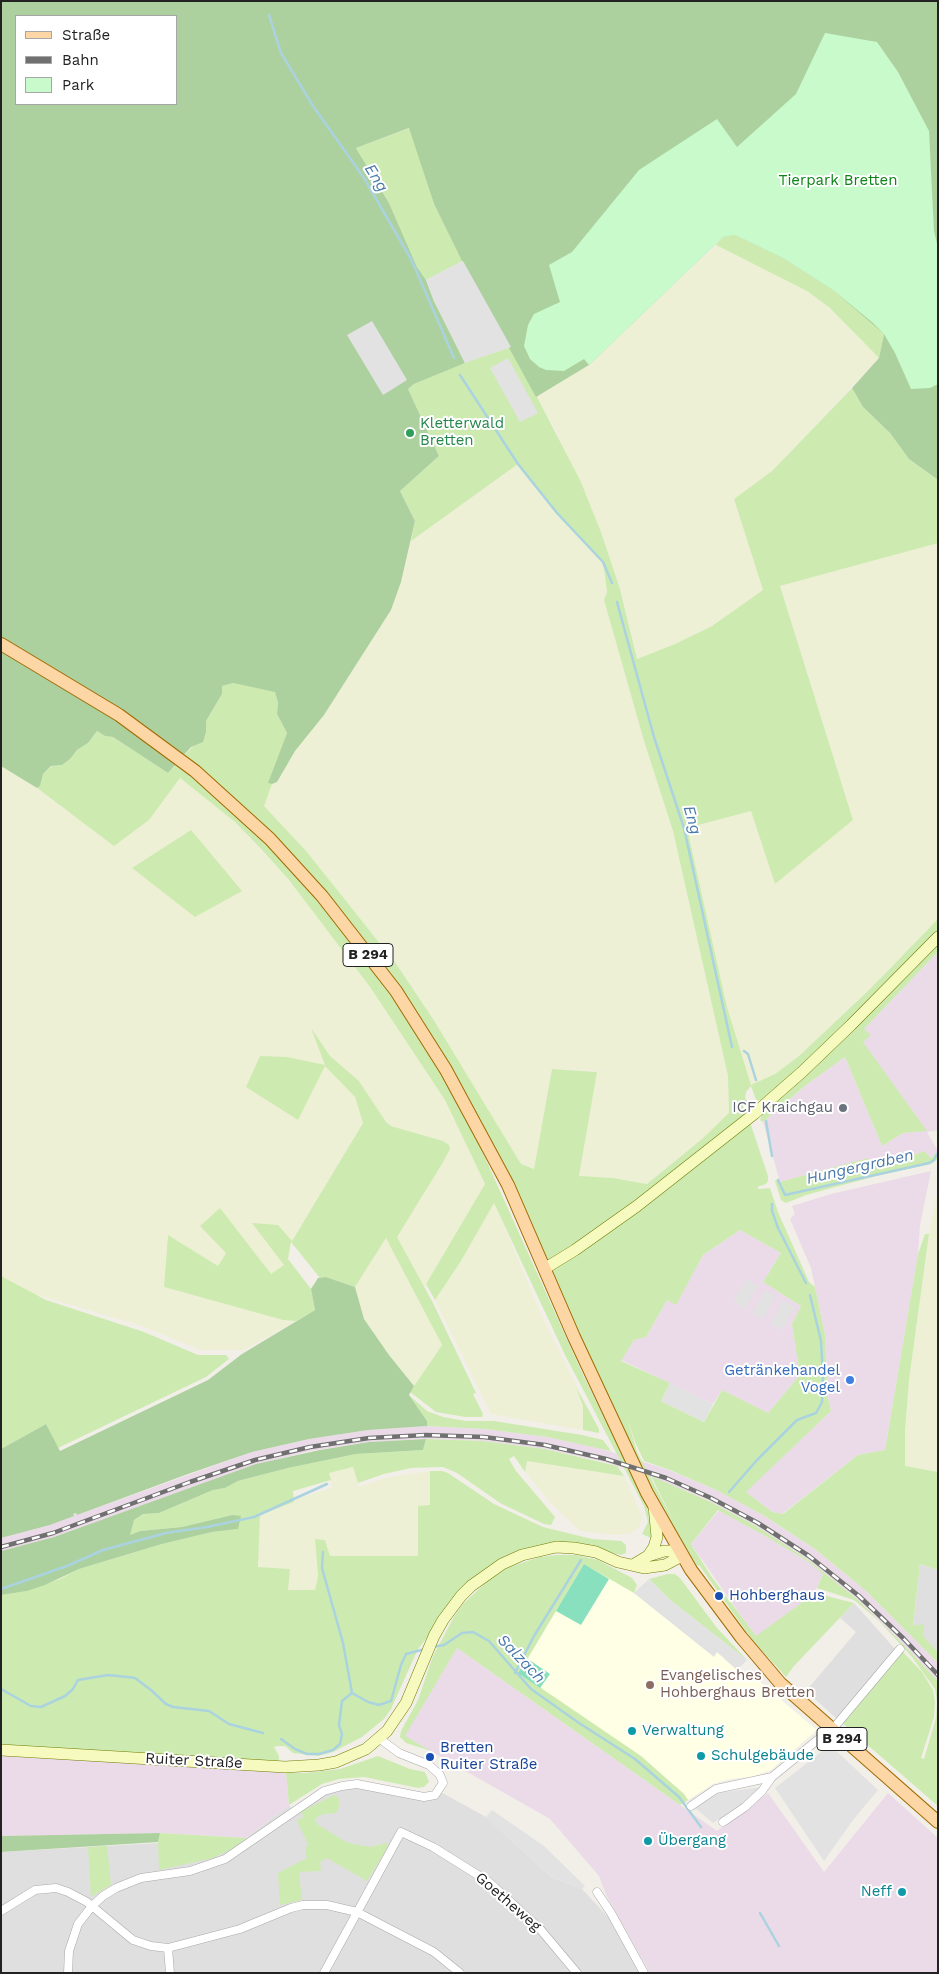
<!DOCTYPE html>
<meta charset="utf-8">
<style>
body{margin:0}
#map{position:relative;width:939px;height:1974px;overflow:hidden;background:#f2efe9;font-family:"Work Sans",sans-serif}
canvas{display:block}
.frame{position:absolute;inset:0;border:2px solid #222;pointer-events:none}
.legend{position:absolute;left:15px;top:15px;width:162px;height:90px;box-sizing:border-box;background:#fff;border:1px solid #a7a7a7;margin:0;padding:6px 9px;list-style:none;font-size:15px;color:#222}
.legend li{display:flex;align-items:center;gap:10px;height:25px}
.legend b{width:25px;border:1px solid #a7a7a7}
</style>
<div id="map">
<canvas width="939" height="1974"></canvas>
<div class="frame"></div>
<ul class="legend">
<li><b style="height:6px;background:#fcd6a4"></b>Straße</li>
<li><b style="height:6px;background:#707070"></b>Bahn</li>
<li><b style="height:14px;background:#c8facc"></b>Park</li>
</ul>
</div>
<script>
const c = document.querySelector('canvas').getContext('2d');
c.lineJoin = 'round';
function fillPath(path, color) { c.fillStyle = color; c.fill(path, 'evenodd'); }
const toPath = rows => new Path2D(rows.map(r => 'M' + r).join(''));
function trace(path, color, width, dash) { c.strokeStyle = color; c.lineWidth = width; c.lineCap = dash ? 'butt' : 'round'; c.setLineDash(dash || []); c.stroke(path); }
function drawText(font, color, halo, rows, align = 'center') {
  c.font = font + ' "Work Sans",sans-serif'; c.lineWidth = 4; c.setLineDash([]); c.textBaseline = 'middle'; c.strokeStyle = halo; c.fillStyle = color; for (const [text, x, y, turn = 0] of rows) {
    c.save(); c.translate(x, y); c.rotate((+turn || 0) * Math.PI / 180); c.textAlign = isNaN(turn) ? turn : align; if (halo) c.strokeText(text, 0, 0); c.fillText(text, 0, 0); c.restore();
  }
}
fillPath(toPath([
 [920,1564,938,1570,938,1652,913,1627],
 [854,1603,895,1649,837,1719,806,1691,856,1632,840,1618],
 [357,1784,419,1797,439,1791,486,1817,551,1877,582,1889,610,1919,640,1973,1,1973,1,1852,246,1838,289,1805,293,1811,313,1798]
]), '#e0dfdf');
fillPath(toPath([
 [938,952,938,1130,927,1132,938,1151,931,1158,924,1151,912,1156,869,1165,868,1159,780,1182,763,1122,806,1085,845,1057,882,1146,903,1133,926,1131,862,1042,864,1029],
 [931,1171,920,1225,918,1254,885,1450,858,1455,782,1514,772,1512,745,1492,831,1411,828,1398,825,1335,811,1268,790,1219,795,1214,792,1206,831,1194],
 [740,1230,781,1253,763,1282,801,1306,792,1324,800,1375,768,1413,722,1390,713,1404,621,1360,634,1340,646,1337,667,1300,676,1304,703,1255],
 [427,1426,485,1429,547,1437,599,1448,669,1470,716,1490,763,1515,815,1549,865,1590,938,1663,938,1681,901,1642,857,1599,807,1559,756,1526,710,1501,665,1482,605,1462,545,1449,483,1441,426,1439,369,1442,310,1451,255,1465,54,1537,1,1551,1,1538,50,1525,76,1513,77,1515,252,1452,309,1439,368,1430],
 [719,1510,767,1537,807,1561,823,1574,814,1594,756,1637,691,1544],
 [457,1648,717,1831,768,1793,824,1872,888,1793,938,1838,938,1973,650,1973,606,1895,599,1876,550,1819,404,1736],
 [1,1756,286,1771,289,1805,246,1838,160,1833,1,1836]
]), '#ebdbe8');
fillPath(toPath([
 [584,1564,634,1593,713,1656,717,1652,737,1670,760,1682,817,1730,771,1770,751,1777,730,1779,713,1784,688,1800,684,1794,641,1756,518,1673]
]), '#ffffe5');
fillPath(toPath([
 [716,245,807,291,830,308,879,358,772,471,734,499,763,590,712,626,675,644,637,659,623,598,601,532,557,433,536,397,589,365],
 [518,464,557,513,603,562,607,592,604,600,644,741,673,831,728,1076,729,1114,702,1139,647,1184,613,1178,579,1177,597,1071,552,1069,534,1169,521,1164,435,1022,397,965,307,852,263,806,272,784,277,782,295,751,324,715,391,610,401,582,411,541],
 [938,543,938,919,871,988,799,1056,775,1074,751,1086,727,1007,687,827,751,811,775,883,853,820,780,586],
 [1,766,23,778,67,811,149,820,180,778,235,822,289,880,370,987,445,1100,485,1184,424,1287,397,1237,442,1164,450,1149,449,1145,443,1141,391,1126,386,1122,359,1081,330,1056,312,1031,325,1065,355,1097,363,1123,291,1242,284,1265,271,1274,226,1253,218,1266,168,1235,164,1287,283,1320,296,1321,244,1350,201,1350,142,1326,34,1294,1,1276],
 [938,1188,938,1472,905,1467,905,1431,909,1380,929,1234],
 [494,1202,543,1319,577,1387,583,1406,583,1430,491,1414,435,1300,461,1261],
 [386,1237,442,1345,414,1386,389,1355,364,1319,355,1287],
 [527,1461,624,1476,642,1516,639,1528,631,1533,618,1535,580,1531,551,1503,525,1472],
 [354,1467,359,1487,385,1478,430,1471,430,1506,418,1506,418,1556,330,1556,325,1540,315,1540,318,1576,315,1590,288,1590,258,1567,260,1515,294,1502,296,1499,332,1488,329,1473]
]), '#eef0d5');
fillPath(toPath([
 [410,128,434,204,463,261,426,280,417,267,389,203,356,148],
 [735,235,783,258,833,290,873,323,884,334,879,358,830,308,807,291,716,245,723,237],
 [511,347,580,480,601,532,620,589,637,659,675,644,712,626,763,590,734,499,772,471,852,388,863,407,890,433,909,459,938,480,938,543,780,586,853,820,775,884,751,811,687,828,727,1007,751,1085,775,1074,799,1056,871,988,938,919,938,933,900,974,762,1101,756,1100,751,1086,746,1092,745,1098,748,1102,747,1113,768,1176,768,1181,766,1184,757,1187,759,1189,770,1188,778,1212,809,1282,815,1287,825,1335,828,1398,831,1411,746,1492,772,1512,783,1514,858,1455,885,1450,918,1254,925,1234,929,1234,909,1380,905,1431,905,1466,938,1472,938,1570,920,1564,913,1626,924,1624,923,1636,938,1652,938,1663,865,1590,815,1549,763,1515,716,1490,670,1470,644,1461,635,1442,627,1417,637,1452,676,1526,651,1476,711,1502,756,1526,807,1559,857,1599,901,1642,938,1681,938,1806,841,1722,902,1651,922,1672,933,1690,935,1702,934,1717,921,1758,924,1759,936,1718,937,1702,935,1689,912,1657,879,1621,854,1600,817,1588,823,1574,807,1561,767,1537,718,1510,691,1544,711,1576,756,1636,815,1593,854,1603,794,1666,786,1677,753,1641,699,1565,691,1570,578,1336,449,1078,584,1377,643,1495,654,1530,653,1539,642,1534,648,1522,644,1506,566,1357,494,1203,461,1261,435,1300,426,1284,485,1184,445,1100,370,987,289,880,262,850,235,822,180,778,149,820,114,846,37,788,40,786,43,774,52,766,62,765,70,759,77,750,88,743,97,731,105,736,113,737,168,773,206,732,206,721,222,694,222,686,233,683,275,691,278,704,277,714,287,733,269,783,272,784,264,806,307,852,397,965,435,1022,521,1164,534,1169,552,1069,597,1072,579,1176,613,1178,647,1184,702,1139,729,1113,728,1076,673,831,644,741,604,600,607,592,603,562,557,513,518,464,411,541,415,521,400,491,439,456,408,389,414,384,474,359],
 [740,1230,781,1253,763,1282,801,1306,792,1324,800,1375,768,1413,722,1390,704,1422,661,1401,670,1383,621,1361,634,1340,646,1337,667,1300,676,1305,703,1255],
 [191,830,242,891,195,917,132,868],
 [938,943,938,952,864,1029,871,1035,863,1042,927,1131,903,1133,882,1146,845,1057,806,1085,763,1122,760,1120,763,1113,859,1024],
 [311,1028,330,1056,359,1081,386,1122,391,1126,443,1141,449,1145,450,1149,442,1164,397,1237,433,1303,476,1393,473,1394,483,1414,482,1417,465,1417,436,1412,410,1392,442,1345,386,1238,355,1287,326,1277,320,1278,291,1242,288,1259,311,1289,315,1310,296,1321,283,1320,164,1287,168,1235,218,1266,226,1253,200,1226,220,1208,271,1274,284,1265,252,1223,278,1225,292,1241,363,1123,355,1097,325,1066,298,1120,246,1087,260,1056,287,1057,325,1065],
 [924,1151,931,1158,938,1151,938,1159,931,1164,876,1176,806,1195,786,1203,781,1200,775,1181,779,1178,780,1182,868,1158,870,1165,912,1156],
 [1,1276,46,1300,144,1332,198,1355,226,1355,229,1359,206,1377,58,1448,46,1424,1,1449],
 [576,1387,599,1429,599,1433,583,1430,583,1406],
 [409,1395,427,1411,443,1417,466,1421,494,1421,582,1435,603,1440,611,1451,547,1437,485,1429,427,1426,427,1421],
 [426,1439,483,1441,545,1449,617,1466,624,1476,527,1461,525,1472,514,1456,509,1459,516,1471,555,1517,551,1525,544,1524,500,1503,457,1473,443,1467,411,1468,384,1474,358,1483,353,1467,329,1473,331,1480,293,1491,294,1502,260,1515,258,1567,290,1569,288,1590,315,1590,318,1576,315,1539,325,1540,330,1556,418,1556,418,1506,430,1505,430,1471,442,1471,448,1473,494,1504,543,1527,592,1539,621,1541,626,1545,626,1553,621,1555,583,1545,500,1560,434,1629,418,1649,391,1709,384,1719,362,1737,333,1752,318,1756,293,1753,285,1746,278,1746,274,1747,279,1756,279,1762,1,1747,1,1595,27,1591,60,1579,79,1569,162,1544,212,1532,238,1529,232,1515,182,1527,140,1531,129,1536,134,1520,143,1514,159,1513,213,1490,225,1488,238,1481,288,1468,356,1454,423,1450],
 [557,1555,576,1555,598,1560,632,1578,637,1585,634,1593,584,1564,519,1673,641,1756,684,1794,688,1800,680,1805,457,1648,405,1736,431,1751,406,1743,400,1737,401,1731,418,1700,433,1656,455,1615,463,1604,490,1579,509,1567,540,1557],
 [668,1574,675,1574,680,1578,717,1628,747,1660,670,1600,649,1579],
 [378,1756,410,1769,425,1772,429,1782,424,1787,418,1788,364,1777,339,1779,322,1784,289,1805,286,1773,306,1773,340,1769],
 [334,1795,338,1797,340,1804,336,1813,323,1814,319,1816,315,1819,317,1824,344,1841,353,1844,371,1847,386,1843,388,1844,385,1852,367,1881,327,1858,323,1860,320,1863,321,1871,299,1872,302,1900,280,1905,278,1873,307,1858,305,1849,308,1844,297,1821,304,1816,300,1812],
 [160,1833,246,1838,234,1848,213,1858,159,1870,158,1842],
 [107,1846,111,1885,91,1897,88,1847]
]), '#cdebb0');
fillPath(toPath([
 [1,1,938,1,938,480,909,459,890,433,863,407,852,388,879,358,884,334,833,290,783,258,735,235,723,237,589,365,536,397,469,275,434,204,409,128,356,148,389,203,417,267,426,280,434,301,465,363,414,384,408,389,439,456,400,491,415,521,401,582,391,610,324,715,295,751,277,782,272,784,268,783,287,733,277,714,278,703,275,692,233,683,222,686,222,694,206,721,206,732,203,742,191,747,168,773,113,737,105,736,97,731,88,743,77,750,70,759,62,765,51,766,43,774,40,786,37,788,1,766],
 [16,16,176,16,176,104,16,104],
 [326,1277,355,1287,364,1319,389,1355,414,1386,409,1395,427,1421,427,1426,368,1430,309,1439,252,1452,188,1474,77,1515,76,1513,73,1514,74,1516,50,1525,1,1538,1,1449,46,1424,60,1451,208,1380,242,1354,315,1310,311,1289,318,1278],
 [426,1439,423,1450,356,1454,288,1468,238,1481,225,1488,213,1490,159,1513,143,1514,134,1520,130,1535,140,1531,182,1527,232,1515,241,1516,238,1529,212,1532,162,1544,79,1569,45,1585,27,1591,1,1595,1,1551,54,1537,256,1464,320,1450,369,1442],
 [160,1833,158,1842,1,1852,1,1836]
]), '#add19e');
fillPath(toPath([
 [825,33,877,42,898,72,929,131,934,231,938,248,938,384,930,388,911,389,895,353,884,334,873,323,833,290,783,258,735,235,723,237,589,365,584,359,564,371,546,370,539,367,530,359,524,346,528,325,534,314,560,302,549,265,572,252,639,170,717,119,737,147,796,94]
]), '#c8facc');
fillPath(toPath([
 [584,1564,609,1579,581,1625,556,1611],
 [528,1659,550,1674,540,1688,518,1673]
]), '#88e0be');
fillPath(toPath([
 [463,261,511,347,465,363,434,301,426,280],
 [372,321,407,380,383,395,347,335],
 [508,358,538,413,520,422,490,368],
 [746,1279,758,1286,745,1309,733,1302],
 [765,1290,776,1296,763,1319,752,1313],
 [783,1301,795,1307,782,1330,770,1324],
 [670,1383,713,1404,704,1422,661,1401],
 [649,1579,670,1600,747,1660,737,1670,717,1652,714,1657,634,1593],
 [830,1745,878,1790,853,1820,824,1861,775,1788],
 [761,1787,743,1805,713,1823,695,1808,719,1793],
 [492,1810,544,1846,585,1886,582,1889,551,1877,486,1817]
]), '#e2e2e2');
trace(toPath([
 [269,15,281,53,313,106,364,178,412,261,454,358],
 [460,375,518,464,557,513,603,562,612,583],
 [617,602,654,737,684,828,732,1047],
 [744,1051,748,1054,756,1080],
 [766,1121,772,1156],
 [778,1180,785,1195,929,1163,934,1160,937,1154],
 [772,1204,772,1211,778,1228,806,1283],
 [729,1492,757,1460,797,1420,816,1413,822,1402,823,1378,821,1341,810,1295],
 [323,1552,322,1568,343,1643,352,1693],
 [1,1589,67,1566,103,1550,166,1533,207,1527,254,1517,327,1484],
 [432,1647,444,1645,462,1633,473,1632,489,1641,531,1689,579,1723,635,1759,679,1797,701,1827],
 [515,1673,534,1636,581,1560],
 [1,1689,31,1706,41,1707,65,1696,73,1689,78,1680,108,1675,127,1677,135,1678,151,1690,166,1704,173,1707,209,1711,229,1724,263,1733],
 [281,1739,295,1749,307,1754,319,1754,333,1750,340,1744,342,1734,339,1725,342,1701,352,1693,368,1702,379,1705,391,1701,401,1665,406,1654,425,1649],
 [760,1913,779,1946]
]), '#aad3df', 2.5);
const street = toPath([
 [380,1739,399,1753,429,1765,440,1775,443,1783],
 [691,1806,716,1789,772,1777,837,1724,900,1649],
 [723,1822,745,1807,762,1791,772,1777],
 [597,1892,611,1913,644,1973],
 [1,1911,35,1890,56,1888,68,1892,87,1902,133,1940,151,1946,168,1948,240,1929,291,1908,303,1905,327,1905,357,1912,434,1952,460,1973],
 [168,1948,170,1973],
 [68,1973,69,1951,78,1924,92,1906,103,1896,116,1888,141,1878,190,1871,225,1859,324,1791,342,1786,357,1784,424,1797,435,1795,443,1783],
 [324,1973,401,1832,433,1847,489,1882,540,1929,577,1973]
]);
const secondary = toPath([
 [544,1269,575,1250,637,1206,754,1114,802,1072,851,1025,938,937],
 [648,1556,654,1547,657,1537,654,1506],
 [633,1565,648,1556,664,1551,672,1551,682,1556],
 [1,1750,285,1767,319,1765,336,1762,366,1749,387,1731,406,1703,434,1636,443,1620,461,1596,471,1586,502,1564,522,1555,556,1547,574,1548,596,1552,618,1562,644,1568,665,1565,682,1556]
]);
const primary = toPath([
 [1,644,119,715,195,771,270,839,322,896,396,991,446,1070,508,1185,574,1337,647,1493,691,1570,741,1637,780,1683,938,1822]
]);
trace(street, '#a9a9a9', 9);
trace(secondary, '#707d05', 12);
trace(primary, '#a06b00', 14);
trace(street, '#fff', 8);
trace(secondary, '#f7fabf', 11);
trace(primary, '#fcd6a4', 12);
const rail = toPath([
 [1,1547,53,1533,190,1482,255,1460,310,1447,369,1438,426,1435,484,1437,545,1445,606,1459,666,1478,711,1498,758,1523,809,1556,859,1596,904,1639,938,1675]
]);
trace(rail, '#707070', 4.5);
trace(rail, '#fff', 2.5, [8]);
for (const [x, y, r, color] of [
 [410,433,5,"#2e9e5b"],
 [843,1108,5,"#6b7280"],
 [850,1380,5,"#3f7fe0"],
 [719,1596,5,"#1a4fb4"],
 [650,1685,5,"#8d6e63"],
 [632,1731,5,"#0f9aa8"],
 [701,1756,5,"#0f9aa8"],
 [430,1757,5,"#1a4fb4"],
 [648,1841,5,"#0f9aa8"],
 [902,1892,5,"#0f9aa8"]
]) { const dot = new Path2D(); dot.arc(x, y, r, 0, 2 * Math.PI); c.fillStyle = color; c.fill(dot); trace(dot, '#fff', 2); }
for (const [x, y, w] of [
 [368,955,50],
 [842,1739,50]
]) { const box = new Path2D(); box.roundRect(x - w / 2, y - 11.5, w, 23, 4); c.fillStyle = '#fff'; c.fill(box); trace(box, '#222', 1); }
drawText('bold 14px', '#222', null, [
 ["B 294",368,955],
 ["B 294",842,1739]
]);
drawText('15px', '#0c8416', '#fff', [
 ["Tierpark Bretten",838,181]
]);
drawText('15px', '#27864d', '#fff', [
 ["Kletterwald",420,424],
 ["Bretten",420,441]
], 'left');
drawText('15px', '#5b616d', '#fff', [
 ["ICF Kraichgau",833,1108]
], 'right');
drawText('15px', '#366cbe', '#fff', [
 ["Getränkehandel",840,1371],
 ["Vogel",840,1388]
], 'right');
drawText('15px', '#164399', '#fff', [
 ["Hohberghaus",729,1596],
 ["Bretten",440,1748],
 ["Ruiter Straße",440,1765]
], 'left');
drawText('15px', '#785e54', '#fff', [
 ["Evangelisches",660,1676],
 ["Hohberghaus Bretten",660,1693]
], 'left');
drawText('15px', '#0d838f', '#fff', [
 ["Verwaltung",642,1731],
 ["Schulgebäude",711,1756],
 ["Übergang",658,1841],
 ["Neff",892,1892,"right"]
], 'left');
drawText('15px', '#222', '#fff', [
 ["Ruiter Straße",194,1761,3],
 ["Goetheweg",508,1902,41]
]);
drawText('italic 16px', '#4a7aab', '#fff', [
 ["Eng",376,178,58],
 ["Eng",692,820,74],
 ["Hungergraben",860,1167,-13],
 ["Salzach",521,1659,46]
]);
</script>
